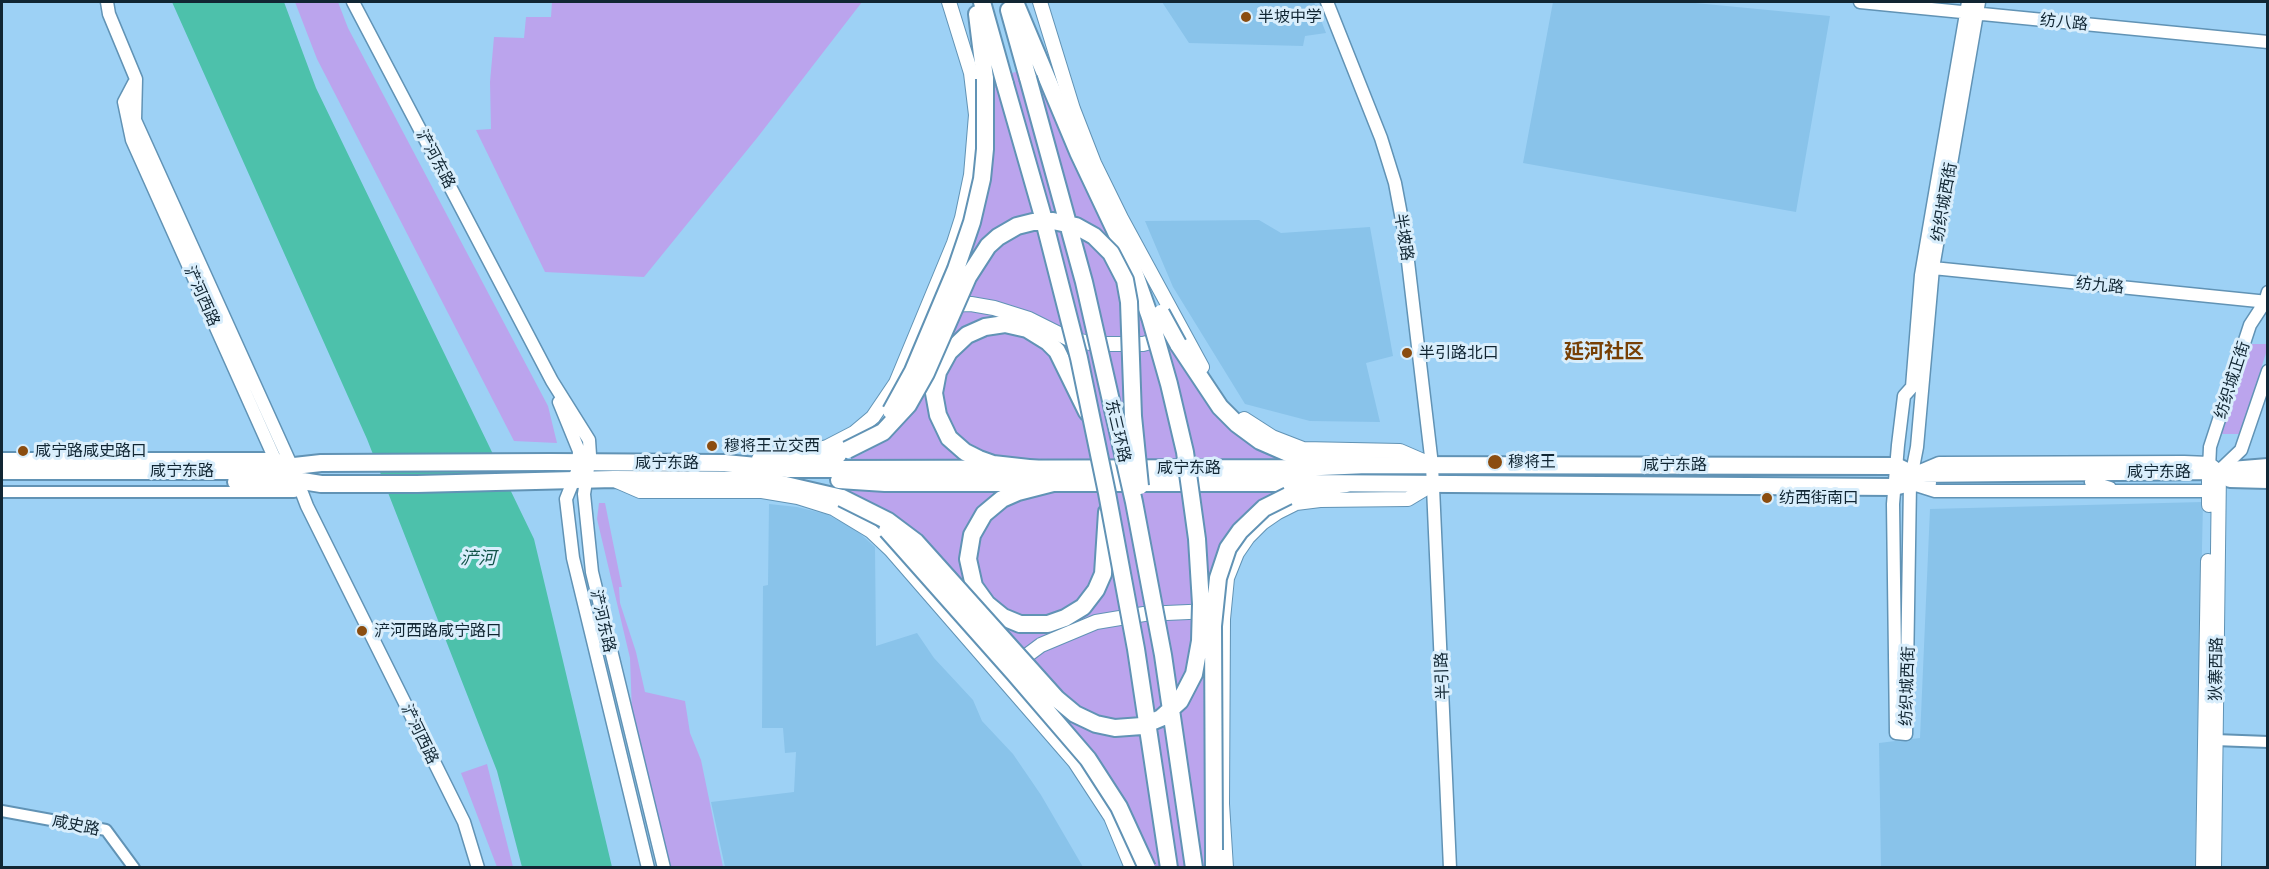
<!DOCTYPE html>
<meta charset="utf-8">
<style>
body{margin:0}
#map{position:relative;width:2269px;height:869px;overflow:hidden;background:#9dd1f5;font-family:Commissioner,sans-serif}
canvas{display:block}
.frame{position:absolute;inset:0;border:3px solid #112633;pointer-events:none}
</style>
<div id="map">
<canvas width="2269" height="869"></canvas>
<div class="frame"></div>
</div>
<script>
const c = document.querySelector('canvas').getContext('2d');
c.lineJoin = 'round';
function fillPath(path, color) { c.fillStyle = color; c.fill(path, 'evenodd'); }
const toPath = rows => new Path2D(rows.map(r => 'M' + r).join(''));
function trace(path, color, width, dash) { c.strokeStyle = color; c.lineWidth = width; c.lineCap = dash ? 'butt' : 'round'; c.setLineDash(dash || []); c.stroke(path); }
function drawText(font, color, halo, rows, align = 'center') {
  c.font = font + ' Commissioner,"Noto Sans SC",sans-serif'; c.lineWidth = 6; c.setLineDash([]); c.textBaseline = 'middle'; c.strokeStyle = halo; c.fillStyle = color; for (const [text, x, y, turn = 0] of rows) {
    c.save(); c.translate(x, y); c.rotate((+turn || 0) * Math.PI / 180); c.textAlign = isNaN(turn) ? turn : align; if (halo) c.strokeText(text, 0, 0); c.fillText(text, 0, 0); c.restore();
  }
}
fillPath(toPath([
 [1162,2,1314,2,1326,33,1305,36,1303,46,1189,43],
 [1553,2,1685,2,1830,16,1796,212,1523,163],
 [1259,220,1281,233,1370,227,1393,356,1366,363,1380,422,1310,421,1245,404,1173,287,1145,221],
 [2203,502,2195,867,1881,867,1879,743,1920,738,1930,509],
 [769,504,797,507,826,514,855,529,875,547,876,646,917,633,934,658,973,700,982,721,1013,754,1041,795,1083,867,725,867,711,802,794,792,796,752,785,753,783,728,762,728,763,586,768,585]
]), '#89c3ea');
fillPath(toPath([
 [295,2,338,2,348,28,548,406,557,443,514,441,317,59],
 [552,2,862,2,757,138,644,277,545,272,476,130,491,129,490,82,494,37,524,38,526,17,551,17],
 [1036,66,1084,179,1193,377,1287,460,1289,491,1230,538,1210,867,1152,867,891,515,864,499,836,487,838,464,864,453,881,441,968,263,980,228,992,156,995,78],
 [2249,344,2267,344,2267,350,2240,434,2223,434,2220,433],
 [599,503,605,503,622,587,619,587,620,603,636,652,645,692,685,701,690,733,701,760,723,867,668,867,632,713,630,658,597,519],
 [487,764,513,867,497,867,461,773]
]), '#bba4ed');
fillPath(toPath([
 [172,2,284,2,316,88,534,539,612,867,522,867,497,771,367,439]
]), '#4dc1ab');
const minor = toPath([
 [2,458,276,458,281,461],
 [2,492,294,492,296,480],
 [2215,740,2268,742],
 [2,811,106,830,134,868]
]);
const tertiary = toPath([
 [107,2,109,14,136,79,135,120,292,467,307,506,464,822,478,868],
 [353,2,552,381,589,440,590,455,584,494,592,572,664,868],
 [1327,2,1381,138,1395,183,1405,236,1432,465,1450,868],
 [1860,2,2268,42],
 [1968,2,1921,275,1912,387,1904,396,1898,445,1893,504,1896,733,1906,734,1910,483,1917,447,1933,268,1979,2],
 [134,83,124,102,132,140,282,475],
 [1933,268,2268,302],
 [559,402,579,451,578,469,566,499,573,558,648,868],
 [2209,469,2210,447,2250,325,2265,302,2268,292],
 [1920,471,1939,463,2184,462,2209,463,2219,471,2241,450,2268,371],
 [2091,482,2110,488],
 [1916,485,1935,491,2216,491]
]);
const secondary = toPath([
 [1040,2,1073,109,1094,163,1121,218,1202,367],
 [947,305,971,304,994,308,1029,319,1069,339,1096,344,1143,344,1158,340,1180,329],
 [1244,419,1272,437,1303,449,1400,451,1430,464],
 [759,459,797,454,827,447,854,433,873,417,896,383,954,243,962,218,971,175,976,115,971,73,949,2],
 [2209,471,2209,505],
 [617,481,640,491,762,491,798,497,833,508,871,531,891,550,1075,762,1111,817,1132,868],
 [1014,665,1041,645,1096,622,1144,614,1211,611],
 [1226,868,1222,804,1223,619,1227,578,1237,553,1248,537,1262,523,1278,512,1296,503,1320,500,1408,499,1433,484],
 [2203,868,2208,561],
 [2214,868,2219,471]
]);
const primary = toPath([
 [2,471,250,471,321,463,550,462,725,463,788,469,822,469,1298,468,1367,465,1896,466,1913,474,2219,471,2268,467],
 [2230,479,2268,480],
 [839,480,885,483,1304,483,1894,487,1910,483,1928,483],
 [236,482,296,480,321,484,417,484,614,479,765,480]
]);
const trunk = toPath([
 [982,2,1005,84],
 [1015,2,1078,152,1132,266,1150,317],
 [1009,10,1028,78],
 [977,14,985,79],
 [1178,344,1220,407,1237,424,1260,441,1299,458,1367,465],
 [756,467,798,464,838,455],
 [1038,469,993,464,979,459,965,452,949,438,938,415,934,393,938,372,949,352,967,335,985,327,1005,324,1027,329,1048,342,1057,351,1087,412],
 [751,480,777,483,842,498],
 [1057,482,1018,492,1002,499,984,514,972,535,968,559,974,586,987,604,1003,617,1020,624,1048,624,1065,618,1083,607,1096,590,1103,574,1107,512],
 [1288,496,1315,488,1346,484],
 [1214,868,1214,850]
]);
trace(minor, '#6193b5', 14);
trace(tertiary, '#6193b5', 15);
trace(secondary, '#6193b5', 16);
trace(primary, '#6193b5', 20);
trace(trunk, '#6193b5', 20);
trace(minor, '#fff', 10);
trace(tertiary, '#fff', 12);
trace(secondary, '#fff', 14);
trace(primary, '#fff', 16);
trace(trunk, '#fff', 16);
const trunkBridge = toPath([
 [1028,78,1084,282,1134,502,1163,655,1194,868],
 [1005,84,1042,213,1079,358,1107,493,1136,649,1169,868],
 [1161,313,1178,344],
 [891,411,913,371,956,269,972,222,982,179,985,149,985,79],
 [847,450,883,432,908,405,926,373,968,277,988,246,998,237,1017,226,1033,222,1053,221,1076,226,1094,236,1111,253,1125,280,1129,302,1133,416,1140,486],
 [842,498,888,521,916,542,1057,699,1075,714,1096,724,1115,728,1142,726,1161,718,1180,701,1194,674,1200,641,1201,604,1197,539,1185,452,1169,384,1150,317],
 [887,530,1014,673,1088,759,1119,807,1147,868],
 [1214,850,1213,626,1218,578,1228,548,1240,531,1264,508,1288,496]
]);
trace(trunkBridge, '#6193b5', 20, []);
trace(trunkBridge, '#fff', 16);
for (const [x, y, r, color] of [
 [1246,17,6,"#8b4d10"],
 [1407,353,6,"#8b4d10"],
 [712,446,6,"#8b4d10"],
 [23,451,6,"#8b4d10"],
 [1495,462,8,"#8b4d10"],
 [1767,498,6,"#8b4d10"],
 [362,631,6,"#8b4d10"]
]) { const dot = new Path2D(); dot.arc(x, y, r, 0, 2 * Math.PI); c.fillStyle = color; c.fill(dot); trace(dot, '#d9eefc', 2); }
drawText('16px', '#112633', '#d9eefc', [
 ["半坡中学",1258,17],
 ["半引路北口",1419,353],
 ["穆将王立交西",724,446],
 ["咸宁路咸史路口",35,451],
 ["穆将王",1508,462],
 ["纺西街南口",1779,498],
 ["浐河西路咸宁路口",374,631]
], 'left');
drawText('16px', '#112633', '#d9eefc', [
 ["纺八路",2064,22,6],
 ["浐河东路",436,159,62],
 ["纺织城西街",1944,202,-80],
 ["半坡路",1404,237,81],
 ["纺九路",2100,285,6],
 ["浐河西路",202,296,66],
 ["纺织城正街",2232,380,-72],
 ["东三环路",1118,431,77],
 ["咸宁东路",667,463],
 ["咸宁东路",1675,465],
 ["咸宁东路",1189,468],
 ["咸宁东路",182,471],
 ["咸宁东路",2159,472],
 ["浐河东路",603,621,77],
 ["狄寨西路",2216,669,-89],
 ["半引路",1442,676,-92],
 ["纺织城西街",1907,686,-88],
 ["浐河西路",420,734,64],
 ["咸史路",76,825,12]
]);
drawText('italic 18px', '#125449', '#d9eefc', [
 ["浐河",478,558]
]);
drawText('bold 20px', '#773f04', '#d9eefc', [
 ["延河社区",1604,351]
]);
</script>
